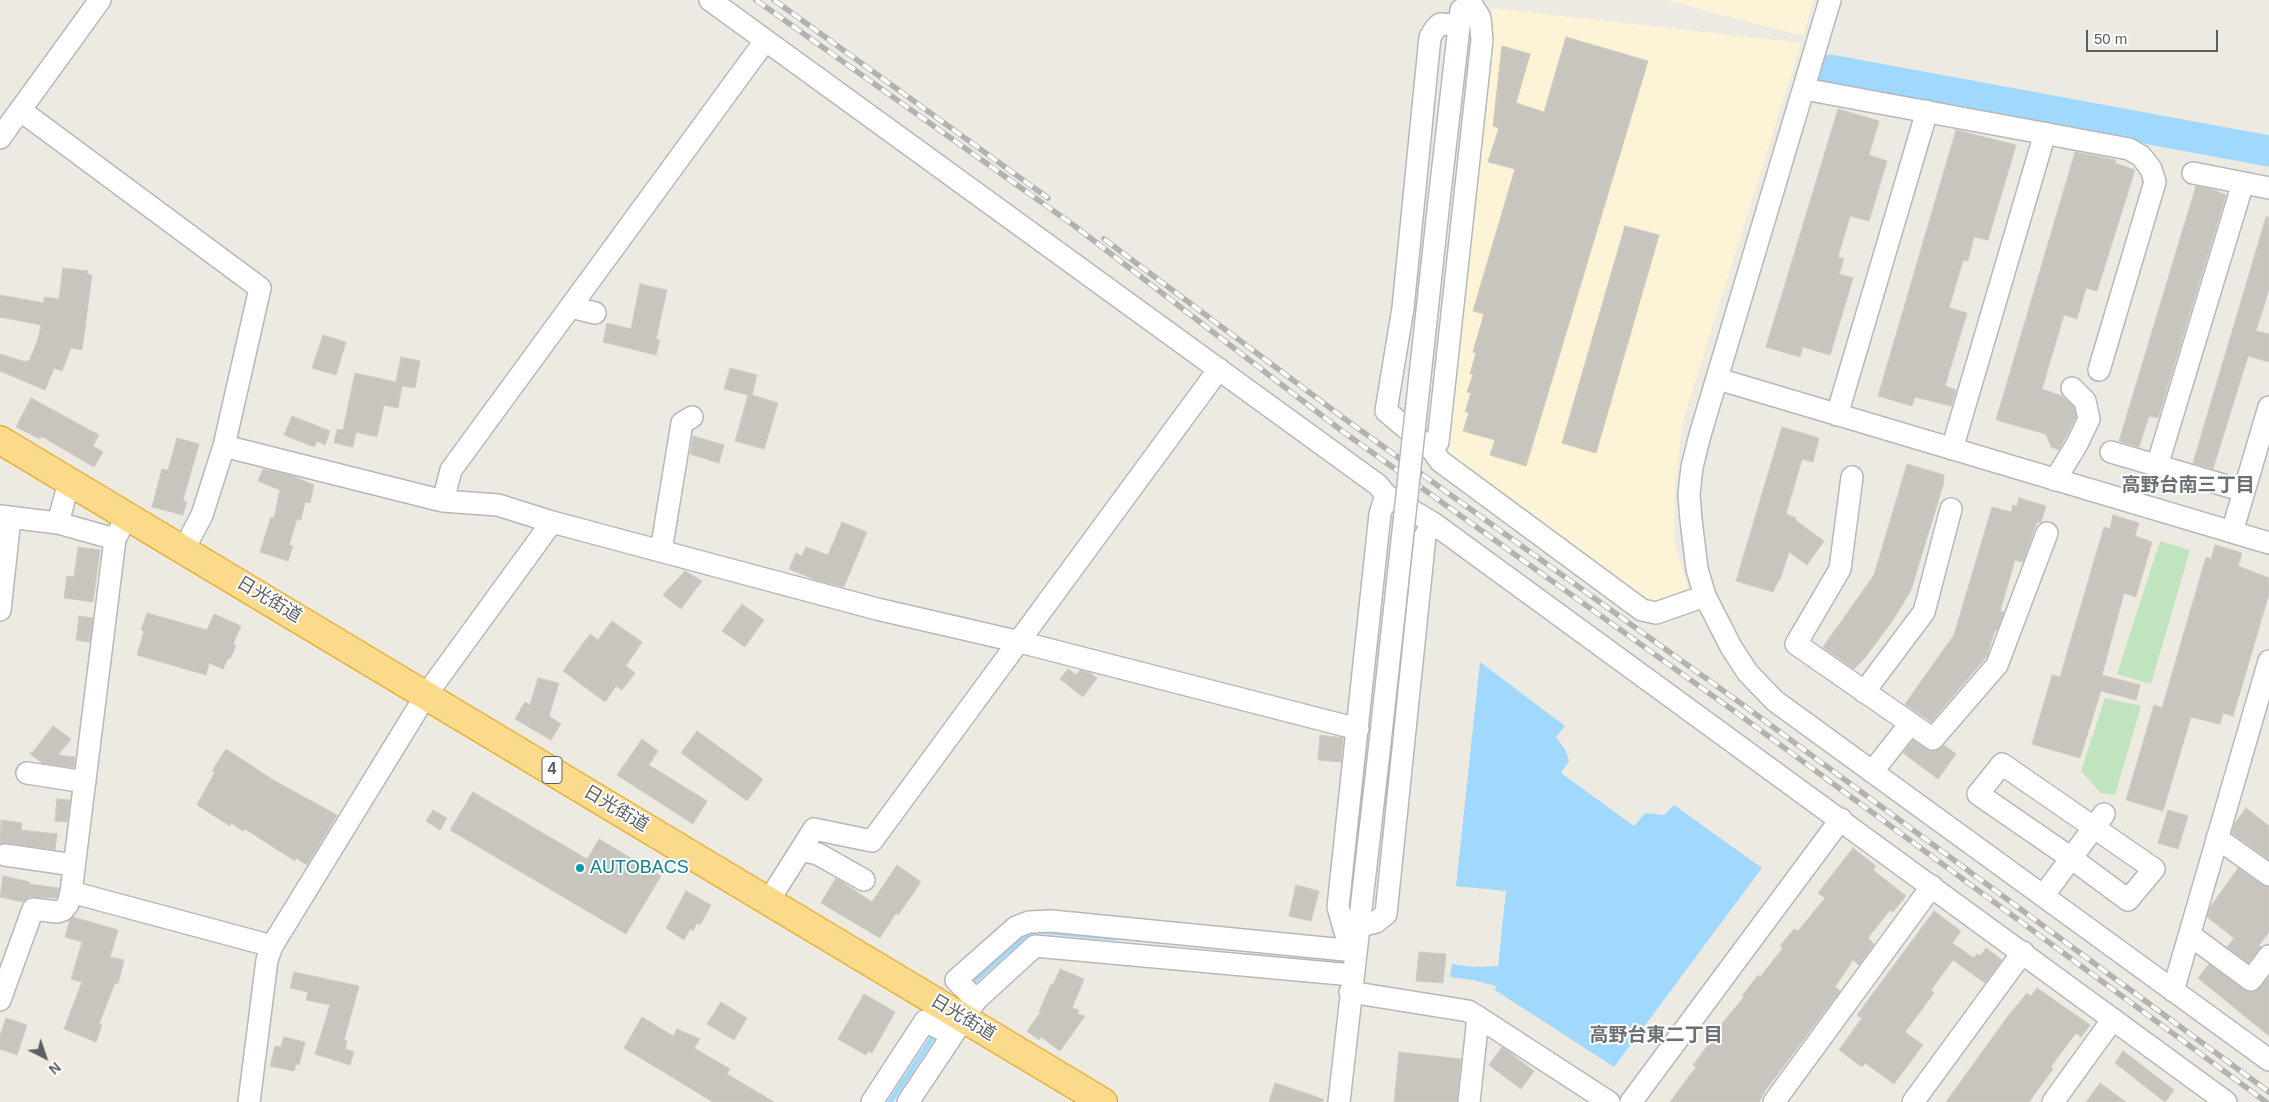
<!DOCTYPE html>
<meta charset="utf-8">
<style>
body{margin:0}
#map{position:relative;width:2269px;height:1102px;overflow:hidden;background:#edeae2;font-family:Helvetica,sans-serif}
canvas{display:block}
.north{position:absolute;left:20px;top:1032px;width:50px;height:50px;-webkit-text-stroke:4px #fff;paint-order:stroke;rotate:139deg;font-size:14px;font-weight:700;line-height:20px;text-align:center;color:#5a5e62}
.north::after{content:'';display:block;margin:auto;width:18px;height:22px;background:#5a5e62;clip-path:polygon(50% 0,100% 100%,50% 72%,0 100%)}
.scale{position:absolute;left:2086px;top:30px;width:132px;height:22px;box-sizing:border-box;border:2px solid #5a5e62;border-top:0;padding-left:6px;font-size:15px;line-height:18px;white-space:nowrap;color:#5a5e62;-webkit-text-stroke:4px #fff;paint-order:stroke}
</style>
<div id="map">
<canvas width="2269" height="1102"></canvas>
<div class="north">N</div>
<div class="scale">50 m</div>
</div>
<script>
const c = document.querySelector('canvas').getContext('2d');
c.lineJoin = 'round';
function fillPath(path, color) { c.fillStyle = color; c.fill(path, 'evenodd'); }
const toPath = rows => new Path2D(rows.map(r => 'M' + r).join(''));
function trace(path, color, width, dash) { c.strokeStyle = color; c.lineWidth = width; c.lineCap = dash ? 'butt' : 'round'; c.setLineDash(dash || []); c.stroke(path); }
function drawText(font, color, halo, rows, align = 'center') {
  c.font = font + ' Helvetica,"Noto Sans JP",sans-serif'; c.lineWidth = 4; c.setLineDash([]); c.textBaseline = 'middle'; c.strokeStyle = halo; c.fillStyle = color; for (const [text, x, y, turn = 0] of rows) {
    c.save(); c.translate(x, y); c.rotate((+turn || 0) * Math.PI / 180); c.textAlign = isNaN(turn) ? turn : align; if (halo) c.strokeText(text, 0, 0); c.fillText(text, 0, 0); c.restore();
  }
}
fillPath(toPath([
 [1666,0,1813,0,1803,36],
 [1492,8,1801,43,1683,421,1675,481,1674,542,1688,588,1661,601,1649,601,1451,460,1447,445]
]), '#fdf3d7');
fillPath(toPath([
 [2160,541,2190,550,2151,684,2117,674],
 [2105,698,2141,706,2115,795,2101,793,2081,771]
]), '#bfe4be');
fillPath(toPath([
 [1480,662,1565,726,1556,737,1566,751,1569,761,1561,773,1634,826,1645,813,1664,815,1674,805,1762,868,1614,1067,1495,990,1496,986,1473,980,1450,977,1452,964,1473,967,1498,966,1506,891,1456,886]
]), '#a1d8fd');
trace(toPath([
 [1040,931,1114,938],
 [968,986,1031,931],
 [890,1102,935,1034]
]), '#a1d8fd', 5);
trace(toPath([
 [1830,70,2269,151]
]), '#a1d8fd', 31);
const building = toPath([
 [1566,37,1648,61,1526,466,1490,455,1495,440,1463,431,1469,413,1465,412,1471,393,1467,392,1473,374,1470,374,1476,353,1473,352,1484,314,1473,311,1515,169,1488,162,1499,128,1493,126,1502,46,1530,54,1516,103,1544,112,1566,37],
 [1838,109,1879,121,1869,155,1887,161,1869,221,1850,216,1838,257,1844,259,1839,274,1853,278,1830,355,1803,347,1800,357,1766,347,1838,109],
 [1956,130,2016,145,1988,240,1974,237,1968,261,1963,260,1949,308,1967,313,1945,386,1956,390,1951,406,1915,397,1912,406,1878,396,1956,130],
 [2075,152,2116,160,2115,163,2135,170,2097,291,2086,288,2077,319,2064,315,2042,389,2062,396,2074,407,2076,417,2059,450,2051,447,2046,434,1996,420,2075,152],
 [2196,186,2214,190,2226,195,2158,418,2149,416,2139,447,2119,441,2196,186],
 [2266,217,2269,217,2269,289,2256,331,2269,334,2269,362,2248,356,2213,469,2193,463,2266,217],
 [1625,226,1659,235,1596,453,1562,443,1625,226],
 [63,268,88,271,87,274,92,275,82,350,71,348,62,371,54,368,45,390,0,371,0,354,26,362,27,360,29,361,38,339,41,325,0,317,0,295,44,303,44,297,59,299,63,268],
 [640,284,667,290,656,339,660,340,656,355,603,342,607,323,631,329,640,284],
 [323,335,346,342,336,375,312,368,323,335],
 [401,357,420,361,415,388,402,386,398,408,384,405,377,437,356,432,353,447,334,443,337,429,343,430,355,373,396,382,401,357],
 [730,368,757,375,752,395,778,403,764,449,735,441,748,395,724,389,730,368],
 [31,398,99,435,93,446,103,452,94,467,41,436,40,439,16,427,31,398],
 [292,416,330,431,325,445,317,441,314,447,284,435,292,416],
 [1782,427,1819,438,1813,462,1802,459,1786,514,1796,518,1795,520,1824,541,1807,565,1789,552,1780,580,1779,579,1773,592,1736,581,1782,427],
 [693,436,724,445,719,463,690,454,693,436],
 [177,438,199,444,183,500,187,502,183,515,152,507,162,469,168,470,177,438],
 [1907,464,1944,475,1944,482,1911,590,1893,620,1864,659,1854,669,1823,647,1874,575,1907,464],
 [263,469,290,475,314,485,310,503,305,502,301,520,297,519,289,545,293,546,288,561,260,552,271,517,274,518,280,490,258,481,263,469],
 [2019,498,2046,506,2041,522,2037,522,2023,562,2015,560,2000,611,2004,612,1997,631,1995,630,1987,656,1931,722,1905,704,1954,635,1992,507,2011,512,2013,505,2017,506,2019,498],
 [2113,515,2139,523,2135,536,2152,542,2136,597,2124,593,2102,675,2140,685,2136,700,2101,691,2080,758,2032,744,2052,675,2060,677,2104,527,2110,529,2113,515],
 [842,522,867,532,844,587,816,580,789,569,796,553,802,556,806,547,828,555,842,522],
 [2215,545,2242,553,2238,566,2269,578,2269,594,2233,716,2223,713,2220,724,2191,717,2163,811,2126,800,2154,705,2162,708,2206,557,2211,559,2215,545],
 [78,547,100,550,93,602,64,598,67,576,74,577,78,547],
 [685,571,702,581,681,609,663,595,685,571],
 [742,604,764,620,745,647,722,631,742,604],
 [147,613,207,630,214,614,241,626,233,644,236,646,230,659,228,658,223,669,209,663,206,675,137,655,144,631,141,630,147,613],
 [79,616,93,618,90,642,76,640,79,616],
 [612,621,642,642,626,666,635,673,622,690,616,686,605,702,563,671,590,634,598,640,612,621],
 [1068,669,1076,675,1080,670,1090,673,1097,678,1083,697,1060,679,1068,669],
 [538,678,559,683,549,716,561,724,551,740,515,719,525,702,530,705,538,678],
 [53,726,71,739,58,755,75,757,74,768,42,763,29,753,32,753,53,726],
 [697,731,763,779,747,801,681,753,697,731],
 [1320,735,1343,738,1341,762,1318,760,1320,735],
 [642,739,658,751,649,765,707,801,693,824,617,775,642,739],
 [1913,740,1931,751,1938,750,1944,745,1956,754,1938,779,1903,753,1913,740],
 [226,749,275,781,337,815,307,865,296,858,295,861,245,829,243,831,231,823,230,826,197,805,215,772,212,771,226,749],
 [473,792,587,859,599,839,661,876,626,934,450,830,473,792],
 [57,799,70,800,67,822,55,821,57,799],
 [2246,808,2269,826,2269,860,2232,833,2235,823,2246,808],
 [433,810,447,818,440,830,426,821,433,810],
 [2168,810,2188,816,2178,849,2158,843,2168,810],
 [1,820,22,823,21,830,57,834,55,850,7,843,0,844,1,820],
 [1853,848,1876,866,1873,870,1906,896,1893,912,1890,910,1868,938,1874,944,1859,965,1853,960,1835,987,1840,991,1765,1091,1759,1102,1670,1102,1696,1067,1693,1065,1708,1045,1706,1043,1744,997,1742,996,1758,975,1760,977,1783,948,1780,946,1794,929,1798,931,1825,898,1818,893,1853,848],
 [897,865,921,882,898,915,896,913,880,938,821,903,836,878,872,902,897,865],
 [2238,868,2262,885,2269,887,2269,932,2259,945,2261,947,2248,963,2227,947,2234,938,2207,917,2211,906,2238,868],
 [3,876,30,882,29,884,59,888,57,898,29,897,23,902,0,897,3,876],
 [1296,885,1319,891,1311,921,1289,916,1296,885],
 [686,891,711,905,700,925,697,923,693,931,690,929,684,940,666,928,686,891],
 [1934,911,1961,931,1952,943,1974,958,1977,954,1980,956,1986,948,2002,960,1985,983,1953,960,1931,990,1934,993,1905,1032,1923,1045,1894,1084,1865,1063,1862,1067,1839,1050,1862,1018,1857,1015,1934,911],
 [73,917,118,930,110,957,124,960,118,984,115,983,99,1024,102,1025,96,1042,64,1029,82,982,71,979,82,942,65,937,70,920,73,917],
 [1419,952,1446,954,1443,983,1416,981,1419,952],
 [2209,964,2249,992,2256,991,2269,977,2269,1036,2198,978,2209,964],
 [1060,969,1084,979,1072,1008,1079,1010,1078,1014,1085,1016,1060,1051,1041,1037,1039,1040,1027,1031,1040,1013,1039,1012,1051,984,1053,985,1060,969],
 [294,972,359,986,344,1040,347,1041,345,1049,354,1052,350,1065,315,1054,330,1005,306,1000,308,992,290,988,294,972],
 [2037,988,2090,1025,2081,1037,2076,1033,2060,1054,2051,1067,2053,1069,2029,1102,1946,1102,2008,1016,2027,993,2031,996,2037,988],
 [864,994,895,1012,872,1053,868,1051,866,1055,838,1039,864,994],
 [721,1002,747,1018,734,1040,707,1024,721,1002],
 [642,1017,673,1036,677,1029,700,1039,694,1048,730,1069,727,1074,774,1102,713,1102,624,1048,642,1017],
 [6,1018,27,1025,17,1055,0,1049,0,1036,6,1018],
 [284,1037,305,1042,299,1065,296,1064,294,1071,270,1066,275,1046,281,1047,284,1037],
 [1502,1047,1534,1071,1521,1089,1489,1065,1502,1047],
 [2123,1051,2174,1090,2165,1102,2115,1063,2123,1051],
 [1399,1052,1461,1059,1457,1102,1394,1102,1399,1052],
 [1275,1083,1323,1099,1323,1102,1269,1102,1275,1083],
 [2100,1083,2126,1102,2086,1102,2100,1083]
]);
fillPath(building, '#c8c5bf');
trace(building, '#d1cbc0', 1);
const minor = toPath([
 [710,0,1378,485,1386,495,1433,523,2226,1102],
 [1830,0,1700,435,1692,467,1689,494,1691,520,1697,569,1705,596,1731,647,1748,673,1775,701,2269,1060],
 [1459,25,1440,24,1435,29,1430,37,1403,308,1386,411,1433,451,1438,442,1482,40,1480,18,1469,0],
 [1804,89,2129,149,2141,156,2151,169,2155,182,2099,370],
 [20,110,260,288,224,446,443,501,498,505,552,522,877,609,1020,642,1358,729],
 [0,138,100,0],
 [2193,173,2269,188],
 [1439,201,1461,10],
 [571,307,595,313],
 [1718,379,2269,543],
 [1837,415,1927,111],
 [1952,449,2045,133],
 [1433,451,1440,461,1642,610,1656,613,1705,596],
 [2111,452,2244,491],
 [2157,466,2243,183],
 [1852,477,1840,569,1796,644,1933,739,1997,665,2047,533],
 [2055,480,2077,444,2089,419,2085,401,2072,388],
 [443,501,451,470,765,41],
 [0,516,58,523,69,482],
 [127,516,115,539,71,892,272,946],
 [58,523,115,539],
 [2232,532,2269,407],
 [184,549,202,515,224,446],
 [661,551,682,423,692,417],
 [0,610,10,518],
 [1864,692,1924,612,1951,509],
 [2002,764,2154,869,2128,900,2071,858,1978,794,2002,764],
 [1872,772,1910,724],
 [27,773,85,782],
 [2217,838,2269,875],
 [801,850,818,854,864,880],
 [5,855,74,865],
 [2043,896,2104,814],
 [769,900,814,829,872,841,1219,369],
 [1360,926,1376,922,1386,914,1425,536,1433,523],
 [2190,935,2251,980,2269,956],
 [1355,951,1345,932,1338,907,1380,514,1386,495],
 [2173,991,2269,661],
 [1350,992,1468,1011,1478,1017],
 [0,1000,33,909,57,912,63,910,68,904,71,892],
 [976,1000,956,980,1016,927,1029,922,1051,921,1355,951],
 [249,1102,267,960,272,946,426,695,552,522],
 [872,1102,925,1021,952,1035],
 [908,1102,976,1000,1035,946,1352,975],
 [1339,1102,1380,743],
 [1469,1102,1478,1017,1609,1102],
 [1631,1102,1841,819],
 [1774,1102,1932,886],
 [1913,1102,2023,952],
 [2053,1102,2113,1019]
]);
const highway = toPath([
 [0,440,1103,1102]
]);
trace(minor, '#b4b8bc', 24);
trace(highway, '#ea9c05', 30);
trace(minor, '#fff', 21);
trace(highway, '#fbdb8b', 28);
const rail = toPath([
 [756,0,1072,224,1342,431,1741,716,2266,1102],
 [774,0,1048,198],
 [1104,239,1349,422,1746,707,2269,1092]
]);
trace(rail, '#b1b2b2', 5.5);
trace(rail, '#fff', 4, [11]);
const minorBridge = toPath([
 [1380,743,1439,201]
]);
trace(minorBridge, '#b4b8bc', 24, []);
trace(minorBridge, '#fff', 21);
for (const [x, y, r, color] of [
 [580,868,5,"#0f9aa8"]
]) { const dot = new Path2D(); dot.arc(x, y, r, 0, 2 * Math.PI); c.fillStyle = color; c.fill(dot); trace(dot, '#fff', 2); }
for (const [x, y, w] of [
 [552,770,20]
]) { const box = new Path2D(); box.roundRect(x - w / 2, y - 13.5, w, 27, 4); c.fillStyle = '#fff'; c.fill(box); trace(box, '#5a5e62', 1); }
drawText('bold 16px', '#5a5e62', null, [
 ["4",552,770]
]);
drawText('18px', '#5a5e62', '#fff', [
 ["日光街道",269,600,31],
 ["日光街道",616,809,31],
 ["日光街道",963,1018,31]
]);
drawText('18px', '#0d838f', '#fff', [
 ["AUTOBACS",590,868]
], 'left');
drawText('bold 19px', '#6b7074', '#fff', [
 ["高野台南三丁目",2188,486],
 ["高野台東二丁目",1656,1036]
]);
</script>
